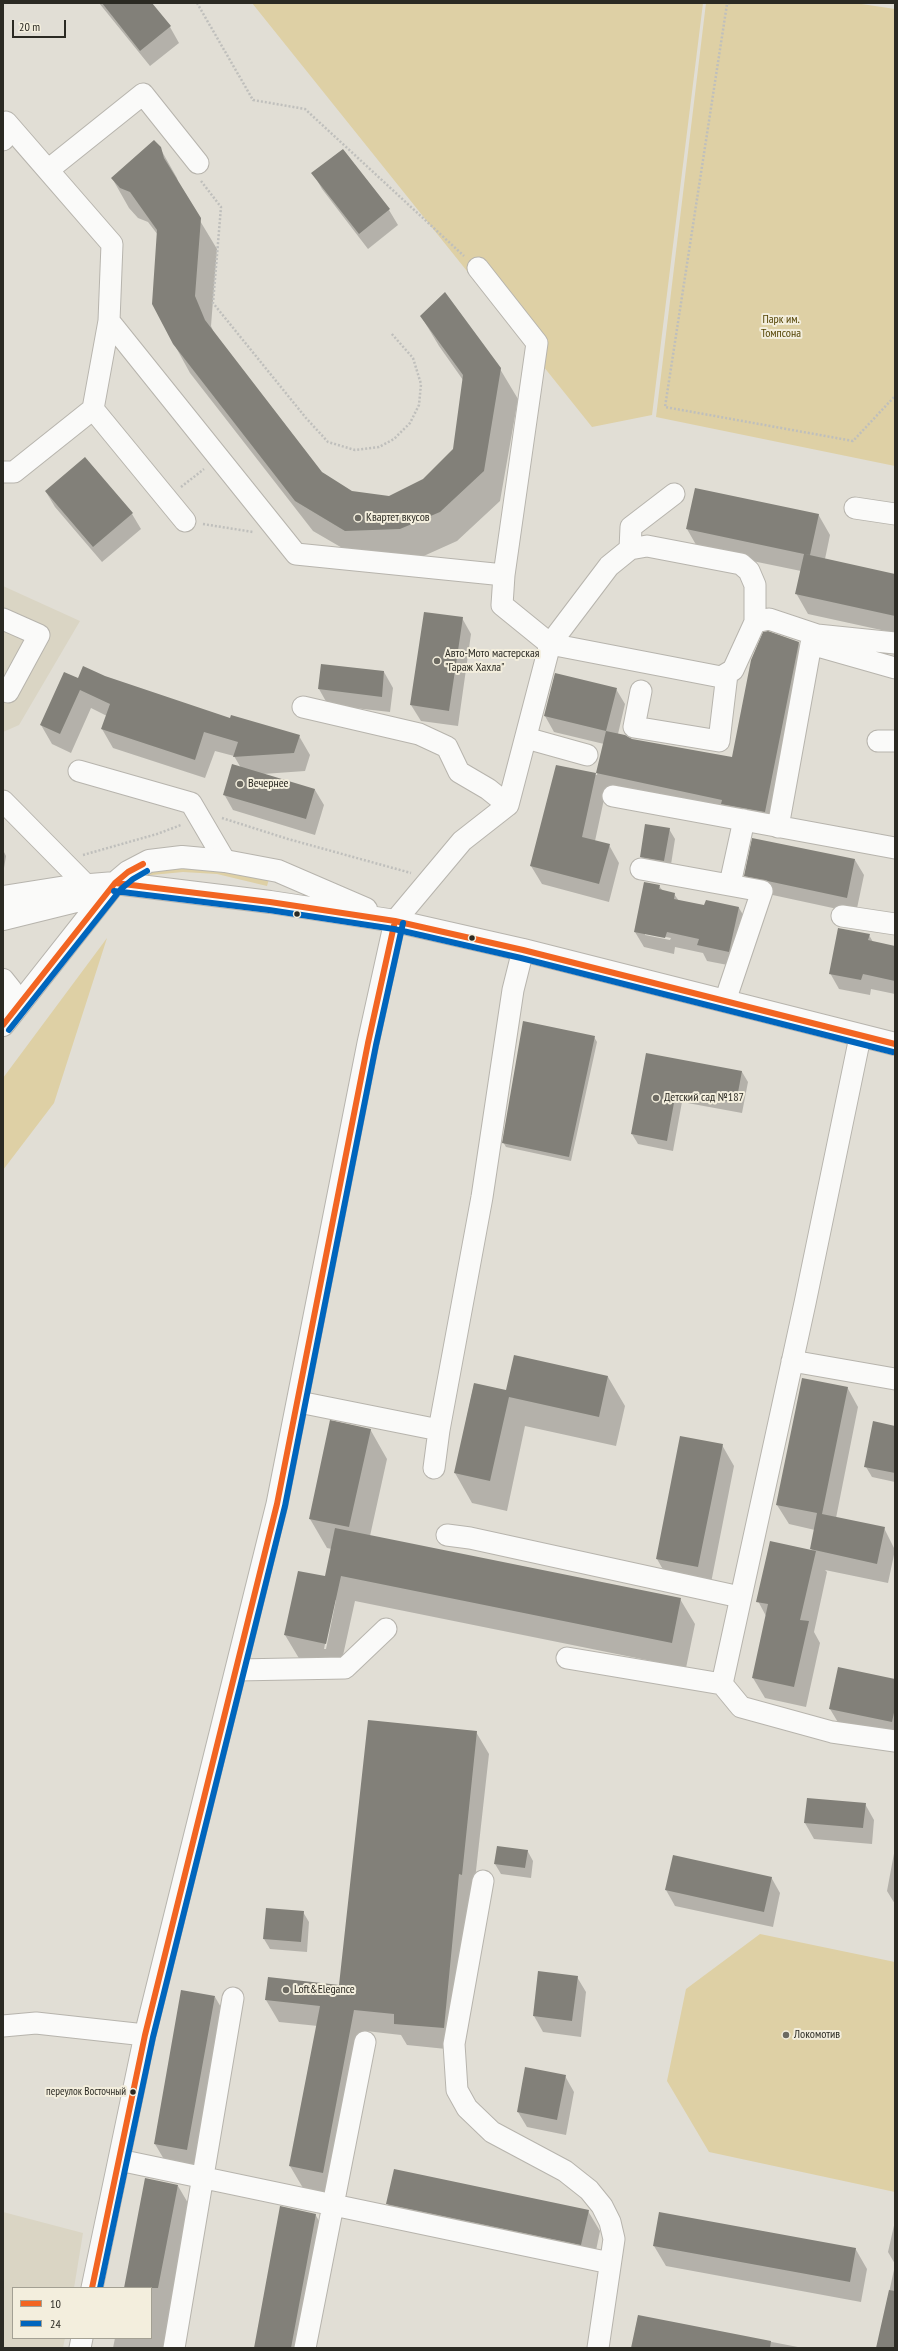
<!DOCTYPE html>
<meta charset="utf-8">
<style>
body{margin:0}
#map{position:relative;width:898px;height:2351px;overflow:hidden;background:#e1ded5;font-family:"PT Sans Narrow",sans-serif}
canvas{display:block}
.frame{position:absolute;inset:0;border:4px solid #2b2a23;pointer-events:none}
.legend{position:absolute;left:12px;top:2287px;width:140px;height:52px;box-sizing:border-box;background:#f3eedd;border:1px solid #a3a093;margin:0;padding:5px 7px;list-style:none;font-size:12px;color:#2b2a23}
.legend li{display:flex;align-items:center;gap:8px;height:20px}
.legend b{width:20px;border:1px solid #a3a093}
.scale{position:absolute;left:12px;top:20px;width:54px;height:18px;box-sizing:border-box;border:2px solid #2b2a23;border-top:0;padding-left:5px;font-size:12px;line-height:14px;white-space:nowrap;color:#2b2a23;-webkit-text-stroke:3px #f3eedd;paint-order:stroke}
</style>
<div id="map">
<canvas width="898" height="2351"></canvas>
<div class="frame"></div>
<ul class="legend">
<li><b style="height:5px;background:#f26522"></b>10</li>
<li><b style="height:5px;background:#0065bd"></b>24</li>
</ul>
<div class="scale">20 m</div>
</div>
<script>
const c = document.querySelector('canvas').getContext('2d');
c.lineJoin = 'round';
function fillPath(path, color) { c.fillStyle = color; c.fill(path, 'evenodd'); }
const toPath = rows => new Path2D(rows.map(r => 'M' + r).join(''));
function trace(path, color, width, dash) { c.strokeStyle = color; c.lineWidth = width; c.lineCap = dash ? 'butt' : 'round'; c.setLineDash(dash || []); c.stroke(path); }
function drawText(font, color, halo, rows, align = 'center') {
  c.font = font + ' "PT Sans Narrow",sans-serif'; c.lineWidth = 4; c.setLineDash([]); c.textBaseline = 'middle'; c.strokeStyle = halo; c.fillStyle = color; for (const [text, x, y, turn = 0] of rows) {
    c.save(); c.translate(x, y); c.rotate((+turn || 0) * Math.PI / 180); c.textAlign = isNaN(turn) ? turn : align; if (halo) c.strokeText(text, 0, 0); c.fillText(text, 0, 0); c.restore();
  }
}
fillPath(toPath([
 [3,586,80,621,19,725,3,732],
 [3,2212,83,2233,74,2288,13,2288,13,2338,65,2338,63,2348,3,2348]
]), '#dad5c4');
fillPath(toPath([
 [252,3,703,3,652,415,592,427],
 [706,3,855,3,895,9,895,466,656,417],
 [193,865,269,879,267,886,217,874,183,872,141,876,158,869],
 [107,938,54,1103,3,1170,3,1078],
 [760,1934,895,1962,895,2192,709,2152,667,2081,686,1989]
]), '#ded0a5');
fillPath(toPath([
 [99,3,151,3,170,27,179,43,150,66],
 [160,148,177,178,179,186,217,249,211,326,215,335,321,473,351,492,389,497,423,480,454,449,463,380,439,346,421,316,500,369,518,399,500,501,457,541,417,559,363,560,313,531,190,373,173,342,158,235,148,222,138,218,129,208,112,178],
 [342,150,389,210,398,225,368,249,322,189,313,173],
 [46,492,132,514,141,529,102,562,55,507],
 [818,514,830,535,825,559,895,575,895,633,808,614,796,593,801,571,699,550,687,529],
 [462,618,471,634,458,726,421,721,411,705],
 [798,642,810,662,776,831,606,790,595,841,609,845,619,863,609,902,542,884,531,866,557,766,597,775,604,744,554,732,545,716,555,675,616,689,625,704,618,734,632,740,732,758],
 [384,672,393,688,390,712,328,705,319,689],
 [105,677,231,719,299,736,310,755,305,771,263,774,315,790,324,805,315,835,233,810,224,794,241,768,234,756,215,751,205,778,113,748,102,729,107,716,91,708,71,753,52,744,41,725,78,680],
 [646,825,669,829,675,839,670,871,647,868,641,857],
 [3,850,6,856,4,868,3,868],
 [855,860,864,875,856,913,754,891,745,875],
 [659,886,663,891,674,894,679,901,705,907,739,908,748,923,738,967,707,961,703,953,675,947,674,954,644,947,635,932],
 [645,933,671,938,670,940,645,935],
 [869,935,873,942,895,947,895,994,871,989,870,995,839,989,830,973],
 [594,1037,597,1042,571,1161,506,1147,503,1142],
 [647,1055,742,1072,748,1082,742,1113,682,1102,673,1151,638,1144,632,1134],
 [608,1377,625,1406,616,1446,525,1426,507,1511,472,1503,455,1473,474,1384,507,1391],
 [847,1387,858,1407,836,1518,884,1528,895,1550,888,1583,825,1570,827,1572,814,1632,820,1643,806,1707,765,1698,753,1678,766,1616,758,1601,813,1551,811,1549,815,1530,789,1524,777,1505],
 [895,1427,895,1482,872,1477,866,1467],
 [370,1429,387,1459,370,1536,680,1599,695,1624,686,1668,355,1601,340,1669,300,1660,285,1635,326,1578,332,1549,327,1548,310,1519],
 [334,1600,336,1600,326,1649,324,1649],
 [722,1445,734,1466,710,1588,669,1580,657,1559],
 [895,1680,895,1741,842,1729,830,1709],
 [476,1732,489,1754,456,2050,407,2045,401,2035,366,2031,335,2194,303,2188,290,2166,318,2026,279,2022,266,2000,268,1978,340,1986],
 [865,1804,874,1820,872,1844,814,1839,805,1823],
 [895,1848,895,1904,887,1891],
 [527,1850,533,1861,531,1878,501,1874,495,1864],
 [771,1877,780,1893,773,1927,675,1906,666,1890],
 [303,1912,309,1922,307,1952,270,1949,264,1939],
 [539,1972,577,1977,586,1992,581,2037,543,2032,534,2016],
 [215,1997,232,2026,204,2179,172,2173,155,2144],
 [565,2076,574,2092,566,2135,527,2127,518,2112],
 [178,2186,195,2215,169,2348,113,2348,115,2338,151,2338,151,2288,125,2288],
 [388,2204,588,2211,600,2231,593,2265,399,2224],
 [315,2214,332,2244,313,2348,255,2348],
 [895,2221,895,2264,888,2252],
 [654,2246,855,2248,867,2269,861,2302,666,2266],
 [895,2265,895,2348,877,2348],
 [638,2316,803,2348,632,2348]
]), '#0003');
fillPath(toPath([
 [102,3,152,3,171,26,140,51],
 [154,140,161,147,164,158,201,218,195,296,205,320,322,472,352,491,389,496,423,479,453,449,463,375,420,316,445,292,501,368,484,471,440,512,400,529,345,531,295,501,173,344,152,304,157,230,130,192,120,188,111,178],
 [343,149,390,209,359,234,311,173],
 [85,457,133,513,93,547,45,491],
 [695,488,819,514,810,555,805,554,895,574,895,616,795,594,804,554,686,529],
 [424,612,463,617,449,711,410,705],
 [768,631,799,642,765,812,721,804,722,800,596,773,606,731,625,735,632,739,732,757,751,660,763,632],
 [321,664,384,671,382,697,318,689],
 [83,666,105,676,230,718,231,715,300,735,294,753,233,757,238,742,204,732,195,760,101,729,110,704,80,690,60,734,40,725,64,672,78,678],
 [555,673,617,688,606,731,544,716],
 [232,764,315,789,306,819,223,795],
 [556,765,596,773,582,837,610,844,599,884,530,866],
 [645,824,670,828,664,861,640,857],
 [752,838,855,859,847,898,744,876],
 [644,882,660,885,659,889,675,893,674,899,704,905,706,900,739,907,729,952,697,945,699,939,667,932,665,938,634,932],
 [838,928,870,934,868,940,895,946,895,981,863,974,861,980,829,974],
 [523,1021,595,1036,569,1157,502,1143],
 [646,1053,742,1071,736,1103,676,1092,667,1141,631,1134],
 [514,1355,608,1376,599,1417,509,1397,490,1481,454,1473,474,1383,506,1390],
 [802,1378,848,1387,822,1514,885,1527,877,1564,810,1549,817,1513,776,1505],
 [330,1420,371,1429,349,1527,309,1519],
 [873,1421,895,1426,895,1473,864,1467],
 [680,1436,723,1444,698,1567,656,1559],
 [335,1528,681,1598,672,1643,341,1576,326,1644,284,1635,298,1571,325,1576],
 [770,1541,816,1551,800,1620,809,1621,794,1687,752,1678,768,1604,756,1602],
 [838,1667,895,1679,895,1708,892,1722,829,1709],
 [368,1720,477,1731,462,1875,459,1874,444,2028,394,2024,394,2014,354,2010,323,2173,289,2166,320,2006,265,2000,268,1977,339,1985],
 [807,1798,866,1803,863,1828,804,1823],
 [497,1846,528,1850,525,1868,494,1864],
 [673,1855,772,1877,764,1912,665,1890],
 [266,1908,304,1911,301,1942,263,1939],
 [538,1971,578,1976,572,2021,533,2016],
 [181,1990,215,1996,187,2150,154,2144],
 [525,2067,566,2075,557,2120,517,2112],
 [394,2169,589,2210,581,2245,386,2204],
 [145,2178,178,2185,158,2288,124,2288],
 [280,2206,316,2214,291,2348,254,2348],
 [659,2212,856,2248,850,2282,653,2246],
 [889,2290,895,2291,895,2348,876,2348],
 [638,2315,771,2341,770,2348,631,2348]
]), '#828079');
const minor = toPath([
 [3,140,6,122,112,244,109,321,93,409,14,472,3,472],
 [48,170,143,94,198,163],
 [478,268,537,343,504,575],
 [109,321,296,554,504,575,502,605,550,644,609,566,630,549,647,546,741,564,749,571,755,585,755,622],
 [93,409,185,521],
 [855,508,895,514],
 [630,549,631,527,674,494],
 [3,619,39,635,8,692,3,689],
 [814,645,895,668],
 [641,691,634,727,719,741,727,674],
 [303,707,419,734,447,747,459,772,488,789,508,805],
 [526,738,587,755],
 [878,741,895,741],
 [79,771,191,803,225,861],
 [613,796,895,848],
 [3,801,88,887],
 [778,827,811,644,817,635,895,643],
 [641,869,762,891,725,1001],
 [730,884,744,820],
 [842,916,895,924],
 [860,1037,805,1303,722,1684,741,1707,832,1732,895,1741],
 [792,1361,895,1379],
 [299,1402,439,1430],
 [434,1468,439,1430,482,1197,513,990,523,950],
 [447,1535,470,1538,740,1597],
 [567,1658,722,1684],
 [236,1670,345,1668,386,1629],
 [483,1881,454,2044,457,2090,467,2108,492,2132,565,2171,589,2190,602,2206,610,2222,614,2239,598,2348],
 [3,2026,36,2023,145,2035],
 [119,2160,610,2263],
 [92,2288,145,2035,277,1504,368,1043,395,921,462,841,508,805,550,644,721,677,733,670,755,622,769,619,817,635],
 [80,2348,82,2338],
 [174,2348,233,1998],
 [305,2348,365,2042]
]);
const major = toPath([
 [3,897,66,887,115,883,270,902,395,921,523,950,895,1044],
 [3,919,92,897,99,893],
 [3,980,11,990,15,1009],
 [3,1025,115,883,128,872,149,861,182,857,225,861,278,871,366,909]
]);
trace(minor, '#b7b4ad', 23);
trace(major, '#b7b4ad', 24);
trace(toPath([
 [197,3,253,100,305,109,464,256],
 [730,3,727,4,665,407,853,441,895,396],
 [201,181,221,207,213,303,306,418,328,442,355,450,379,447,394,439,410,423,419,405,421,384,413,358,391,333],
 [181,487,204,469],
 [203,524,253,532],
 [222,818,288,839,411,873],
 [83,855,157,834,181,825]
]), '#bfbfbc', 2.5, [2, 2]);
trace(minor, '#fafaf9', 21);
trace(major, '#fafaf9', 22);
trace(toPath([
 [115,883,270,902,395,921,523,950,895,1044],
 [3,1025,115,883,128,872,143,864],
 [92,2288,145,2035,277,1504,368,1043,395,921]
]), '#f26522', 6);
trace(toPath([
 [114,891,269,910,394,929,521,958,893,1052],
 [9,1030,121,889,133,879,147,871],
 [100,2288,153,2037,285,1506,376,1045,403,923]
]), '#0065bd', 6);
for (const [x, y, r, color] of [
 [358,518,4,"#6b6961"],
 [437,661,4,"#6b6961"],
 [240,784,4,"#6b6961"],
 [297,914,3.5,"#2b2a23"],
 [472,938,3.5,"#2b2a23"],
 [656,1098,4,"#6b6961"],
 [286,1990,4,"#6b6961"],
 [786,2035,4,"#6b6961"],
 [133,2092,3.5,"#2b2a23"]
]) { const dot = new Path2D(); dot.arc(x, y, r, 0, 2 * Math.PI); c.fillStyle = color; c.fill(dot); trace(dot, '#f3eedd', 1.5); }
drawText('11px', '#2b2a23', '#f3eedd', [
 ["переулок Восточный",126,2092]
], 'right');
drawText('12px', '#554506', '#f3eedd', [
 ["Парк им.",781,320],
 ["Томпсона",781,334]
]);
drawText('12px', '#2b2a23', '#f3eedd', [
 ["Квартет вкусов",366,518],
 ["Авто-Мото мастерская",445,654],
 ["\"Гараж Хахла\"",445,668],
 ["Вечернее",248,784],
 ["Детский сад №187",664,1098],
 ["Loft&Elegance",294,1990],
 ["Локомотив",794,2035]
], 'left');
</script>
